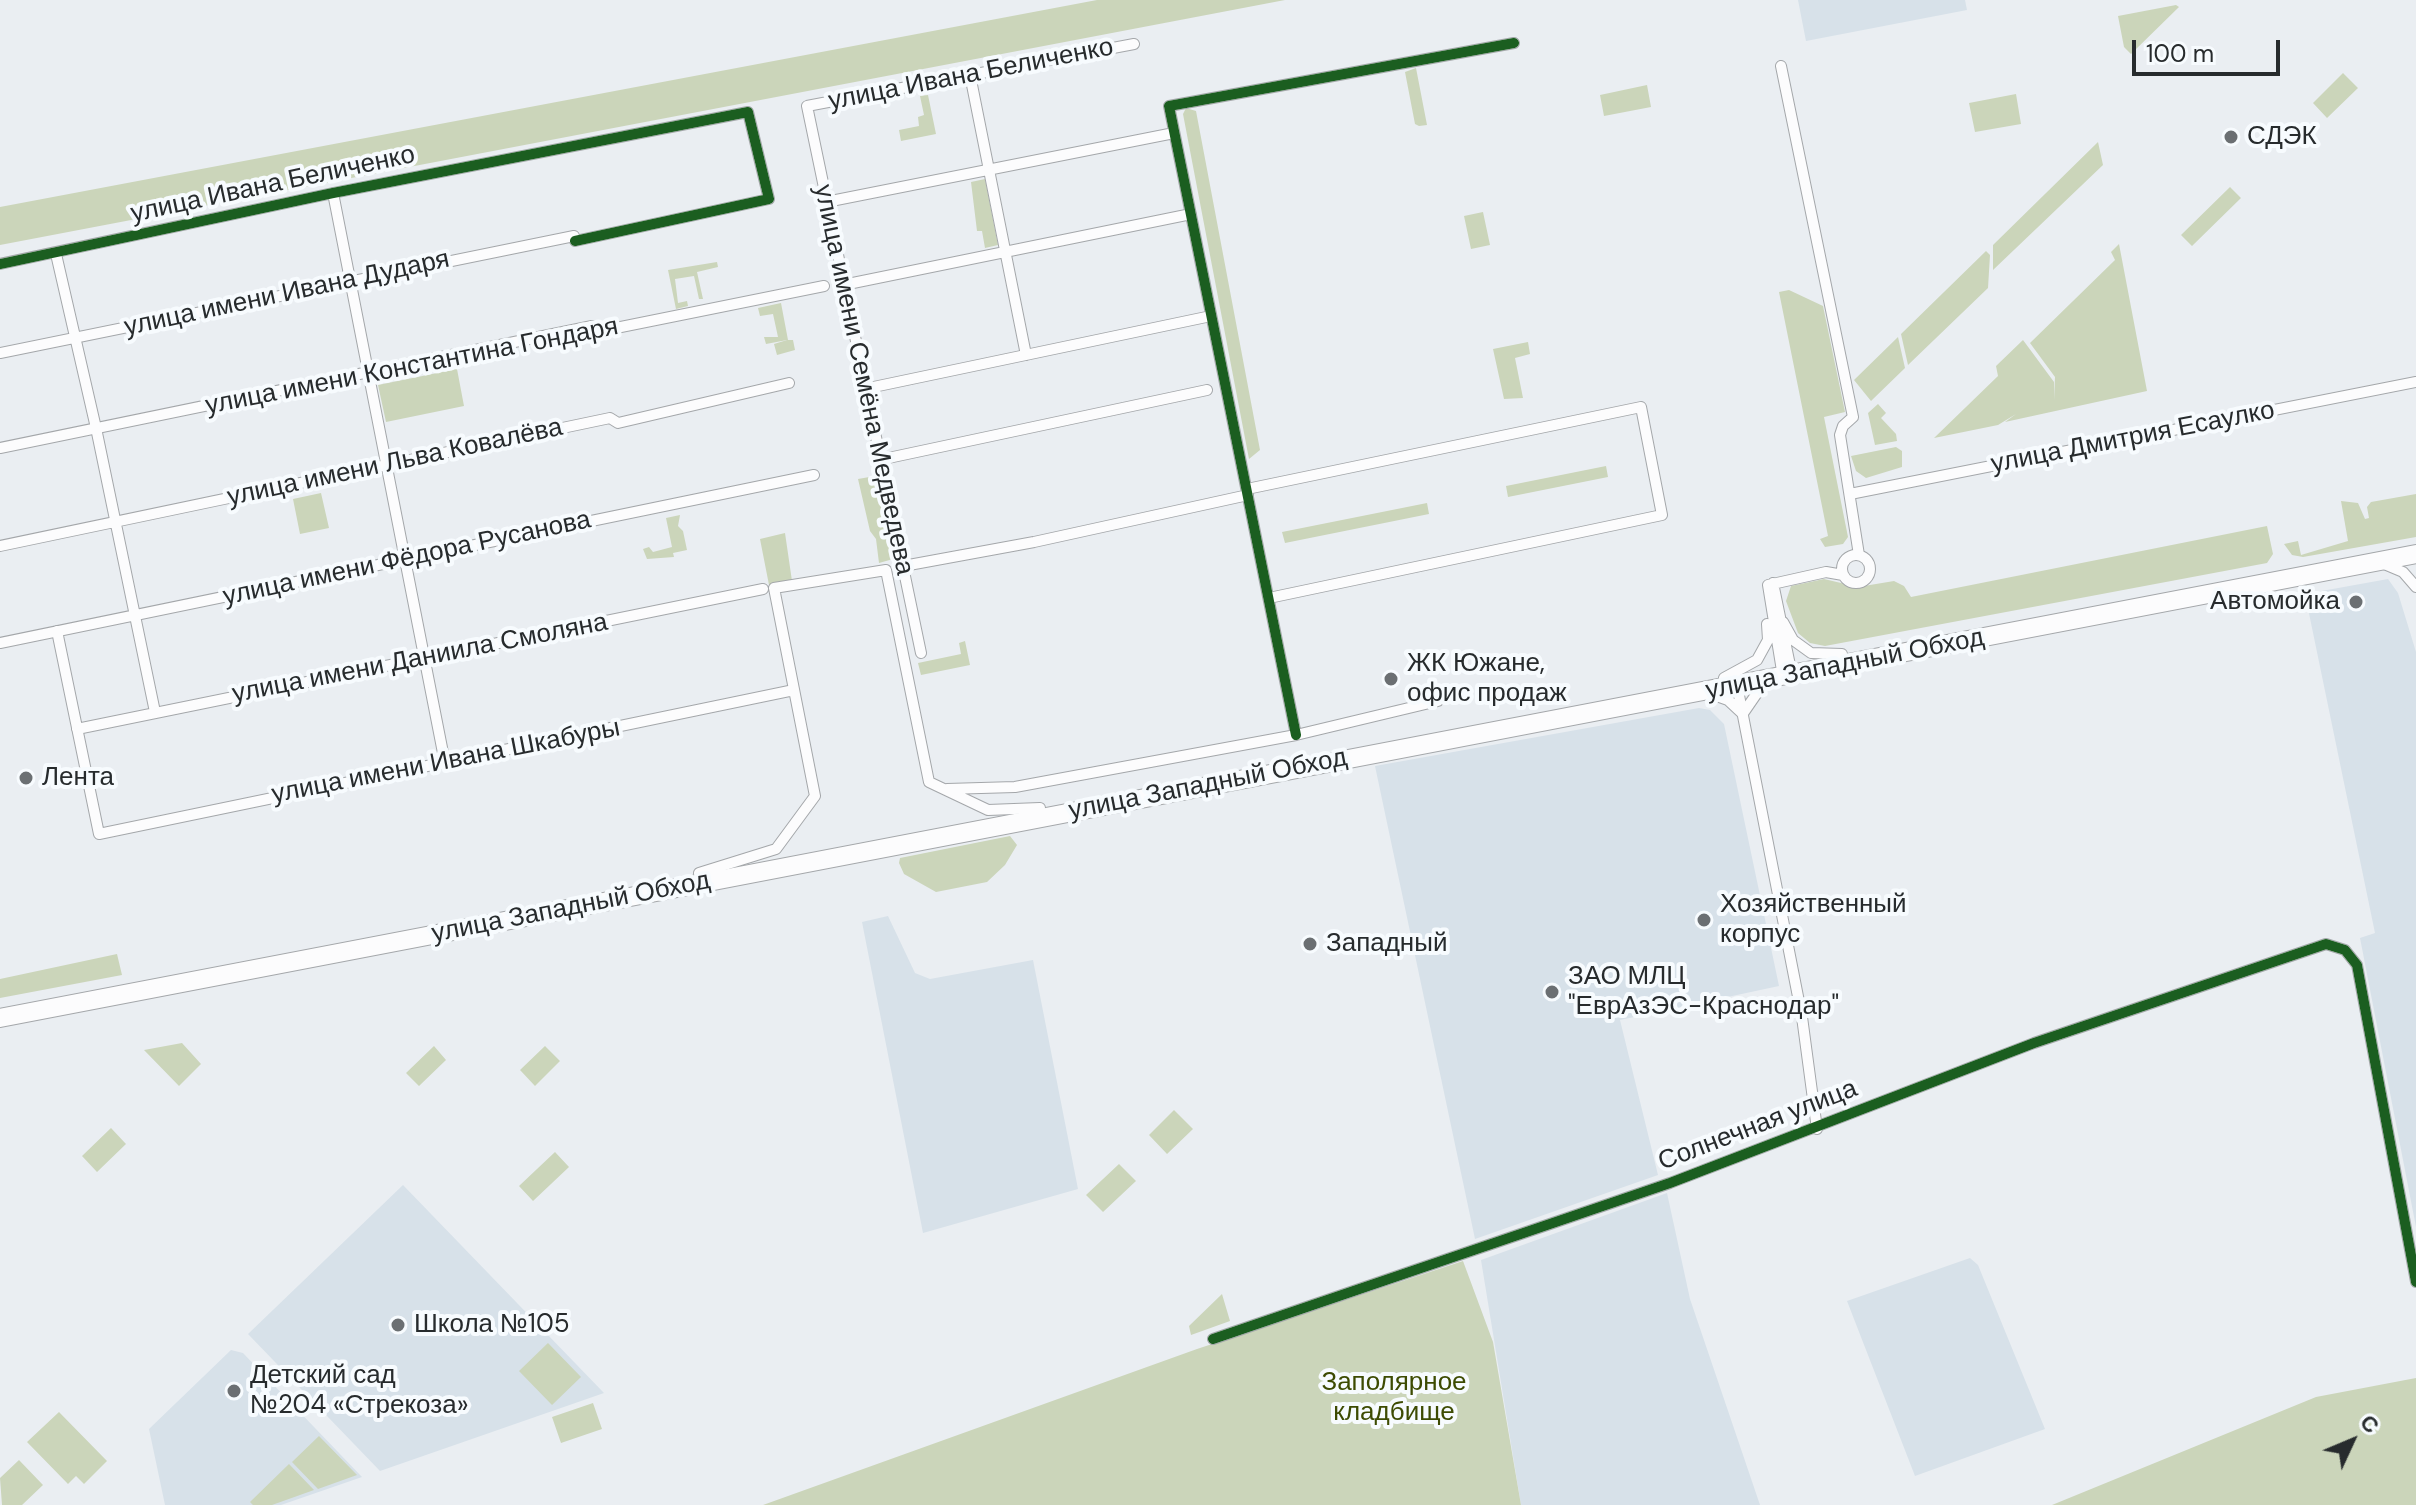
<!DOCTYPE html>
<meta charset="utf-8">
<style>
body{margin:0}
#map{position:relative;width:2416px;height:1505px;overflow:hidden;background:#eaeef2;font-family:"DM Sans",sans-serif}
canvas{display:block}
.north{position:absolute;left:2312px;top:1401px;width:80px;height:80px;-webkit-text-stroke:6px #f7fbfe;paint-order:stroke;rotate:46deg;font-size:22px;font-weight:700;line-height:32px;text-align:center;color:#272b2d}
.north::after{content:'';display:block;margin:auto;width:28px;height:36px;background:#272b2d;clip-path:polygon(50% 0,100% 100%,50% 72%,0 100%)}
.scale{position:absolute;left:2132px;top:40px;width:148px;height:36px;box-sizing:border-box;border:4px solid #272b2d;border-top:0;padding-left:10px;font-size:24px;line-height:28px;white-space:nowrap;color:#272b2d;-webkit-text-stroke:6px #f7fbfe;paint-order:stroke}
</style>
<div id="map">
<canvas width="2416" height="1505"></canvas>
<div class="north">С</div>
<div class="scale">100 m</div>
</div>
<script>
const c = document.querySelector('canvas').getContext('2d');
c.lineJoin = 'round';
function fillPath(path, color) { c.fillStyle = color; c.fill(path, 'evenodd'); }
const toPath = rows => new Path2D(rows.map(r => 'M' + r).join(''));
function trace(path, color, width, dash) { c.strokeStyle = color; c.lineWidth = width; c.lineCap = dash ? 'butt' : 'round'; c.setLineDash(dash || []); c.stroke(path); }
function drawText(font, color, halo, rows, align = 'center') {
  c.font = font + ' "DM Sans",sans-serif'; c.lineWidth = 8; c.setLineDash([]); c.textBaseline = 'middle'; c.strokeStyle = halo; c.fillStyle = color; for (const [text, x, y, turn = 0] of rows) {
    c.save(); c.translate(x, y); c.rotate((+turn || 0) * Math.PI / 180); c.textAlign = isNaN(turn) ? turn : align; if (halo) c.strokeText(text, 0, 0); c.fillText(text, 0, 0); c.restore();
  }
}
fillPath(toPath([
 [1798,0,1965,0,1967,10,1806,41],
 [2388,579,2398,593,2416,652,2416,1227,2360,938,2375,933,2305,594],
 [1699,708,1710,710,1724,724,1779,986,1620,1020,1658,1175,1475,1239,1375,766],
 [888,916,915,973,930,979,1033,960,1078,1189,923,1233,862,922],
 [403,1185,604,1393,380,1471,248,1334],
 [1667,1193,1690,1299,1760,1505,1521,1505,1481,1260],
 [1970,1258,1978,1265,2045,1429,1915,1476,1847,1301],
 [231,1350,243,1353,362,1477,281,1505,165,1505,149,1429]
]), '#d7e1e9');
fillPath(toPath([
 [1097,0,1285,0,0,245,0,207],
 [2176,5,2179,7,2131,54,2124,47,2118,16],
 [1416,68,1427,125,1419,126,1415,124,1405,72],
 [2343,73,2358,88,2327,118,2313,103],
 [1647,85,1651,107,1604,116,1600,95],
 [2016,94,2021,124,1975,132,1969,103],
 [928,95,936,134,901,141,899,130,919,126,918,117,924,115,920,96],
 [1186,108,1196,111,1260,450,1249,459,1183,114],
 [2098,142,2103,165,1993,270,1993,245],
 [985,179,998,245,985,248,982,231,977,231,971,182],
 [2230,187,2241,198,2192,246,2181,235],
 [1483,212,1490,245,1471,249,1464,216],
 [2119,244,2147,391,2005,422,2016,414,1998,425,1934,438,1998,376,1996,366,2023,340,2054,382,2054,400,2055,377,2030,343,2115,260,2111,252],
 [1986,251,1990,255,1988,288,1908,365,1901,334],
 [717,262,718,267,697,272,703,299,699,299,694,276,675,279,678,303,687,301,688,306,676,309,668,270],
 [1789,290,1823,306,1845,412,1824,417,1848,537,1843,544,1825,547,1820,539,1828,536,1779,292],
 [781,303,788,340,793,340,795,350,777,355,774,344,787,340,766,344,764,337,778,337,773,314,760,316,758,308],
 [1898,337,1905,368,1871,401,1854,380],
 [1528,342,1530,354,1515,358,1523,398,1504,399,1493,349],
 [457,369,464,406,386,422,378,385],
 [1878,404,1886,413,1881,418,1896,434,1897,441,1875,445,1868,413],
 [1896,447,1902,451,1902,467,1866,478,1856,471,1851,456],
 [1606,466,1608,477,1508,497,1506,486],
 [875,476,893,559,879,563,876,539,870,531,858,479],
 [321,493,329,528,300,534,293,499],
 [2416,494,2416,537,2303,557,2292,555,2284,544,2298,541,2301,555,2348,541,2341,501,2358,503,2365,519,2369,518,2367,507,2371,502],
 [1427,503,1429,514,1285,543,1282,532],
 [680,515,678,526,683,531,687,550,673,553,674,557,647,559,643,549,649,547,653,552,672,547,666,518],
 [2267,526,2273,554,2267,563,1825,646,1810,643,1798,633,1786,601,1791,586,1824,579,1858,587,1894,581,1904,586,1911,597],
 [785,533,792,581,769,585,760,539],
 [965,641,970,665,921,675,918,663,961,654,959,643],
 [1010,836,1017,845,1005,865,987,882,936,892,904,874,899,863,900,858],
 [117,954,122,975,0,998,0,979],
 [182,1043,201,1064,179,1086,144,1050],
 [434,1046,446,1060,419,1086,406,1073],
 [545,1046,560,1061,535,1086,520,1070],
 [1174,1110,1193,1129,1167,1154,1149,1135],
 [111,1128,126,1144,97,1172,82,1156],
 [555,1152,569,1167,533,1201,519,1186],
 [1119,1164,1136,1181,1103,1212,1086,1195],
 [1463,1261,1493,1342,1521,1505,763,1505,1197,1349],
 [1222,1294,1230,1321,1191,1335,1189,1326],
 [548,1343,581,1377,552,1405,519,1371],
 [2416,1378,2416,1505,2052,1505,2316,1397],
 [593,1403,602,1429,561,1443,552,1417],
 [59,1412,107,1461,84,1484,76,1476,68,1484,27,1442],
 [319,1436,357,1475,318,1489,292,1462],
 [19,1460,43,1485,22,1505,2,1505,0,1478],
 [289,1464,314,1490,272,1505,253,1505,250,1502]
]), '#cbd5ba');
const street = toPath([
 [1781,66,1853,417,1843,426,1840,435,1859,555],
 [970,75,1026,355],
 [333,193,445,763],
 [826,202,1174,133],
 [56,254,96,428,155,712],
 [0,264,333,193,748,112,769,199,575,241],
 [843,285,1191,214],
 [0,353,574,236],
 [864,389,1211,316],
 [0,448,592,326,601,331,824,286],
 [879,460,1207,390],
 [1247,489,1641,407,1662,515,1269,598],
 [1850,494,2416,382],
 [0,546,610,418,618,423,789,383],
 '1842 569a14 14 0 1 1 28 0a14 14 0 1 1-28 0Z',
 [2384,564,2403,572,2416,587],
 [898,567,1034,542,1248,495],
 [1773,583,1792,675],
 [1783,622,1793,640,1811,653,1842,654],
 [57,631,99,834,794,690],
 [0,643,814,475],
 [921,653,807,106,1134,44],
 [1735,675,1802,1017,1817,1129],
 [1783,677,1768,585,1826,572,1843,575],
 [1724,678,1757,660,1768,640,1767,624],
 [1711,694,1728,700,1743,714],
 [1744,712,1764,683],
 [77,729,763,589],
 [1296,735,1169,106,1514,43],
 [947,789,1015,787,1296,735,1438,701],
 [699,873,776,849,815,796,774,588,886,570,929,782,988,810,1040,808],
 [1213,1339,1670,1183,2034,1043,2326,944,2345,950,2357,965,2416,1282]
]);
const highway = toPath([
 [0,1018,2416,554]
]);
trace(street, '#a4a7aa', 12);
trace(highway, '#a4a7aa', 20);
trace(street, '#fcfcfd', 10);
trace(highway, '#fcfcfd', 18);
trace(toPath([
 [0,264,333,193,748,112,769,199,575,241],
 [1296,735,1169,106,1514,43],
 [1213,1339,1670,1183,2034,1043,2326,944,2345,950,2357,965,2416,1282]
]), '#1b5e20', 10);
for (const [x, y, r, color] of [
 [2231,137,8,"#6b6f72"],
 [2356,602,8,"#6b6f72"],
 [1391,679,8,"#6b6f72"],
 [26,778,8,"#6b6f72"],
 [1704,920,8,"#6b6f72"],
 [1310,944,8,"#6b6f72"],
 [1552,992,8,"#6b6f72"],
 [398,1325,8,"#6b6f72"],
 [234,1391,8,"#6b6f72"]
]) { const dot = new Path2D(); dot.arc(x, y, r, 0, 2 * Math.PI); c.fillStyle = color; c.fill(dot); trace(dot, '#f7fbfe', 3); }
drawText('26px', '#272b2d', '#f7fbfe', [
 ["улица Ивана Беличенко",971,75,-11],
 ["улица Ивана Беличенко",273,185,-12],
 ["улица имени Ивана Дударя",287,294,-12],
 ["улица имени Константина Гондаря",412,367,-11],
 ["улица имени Семёна Медведева",863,380,78],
 ["улица Дмитрия Есаулко",2133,438,-11],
 ["улица имени Льва Ковалёва",395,463,-12],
 ["улица имени Фёдора Русанова",407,559,-12],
 ["улица имени Даниила Смоляна",420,659,-11],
 ["улица Западный Обход",1845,665,-11],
 ["улица имени Ивана Шкабуры",446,762,-11],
 ["улица Западный Обход",1208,785,-11],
 ["улица Западный Обход",571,908,-11],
 ["Солнечная улица",1758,1126,-21]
]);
drawText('26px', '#272b2d', '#f7fbfe', [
 ["СДЭК",2247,137],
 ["Автомойка",2340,602,"right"],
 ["ЖК Южане,",1407,664],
 ["офис продаж",1407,694],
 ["Лента",42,778],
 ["Хозяйственный",1720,905],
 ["корпус",1720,935],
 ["Западный",1326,944],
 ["ЗАО МЛЦ",1568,977],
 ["\"ЕврАзЭС-Краснодар\"",1568,1007],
 ["Школа №105",414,1325],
 ["Детский сад",250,1376],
 ["№204 «Стрекоза»",250,1406]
], 'left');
drawText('26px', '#3d4b02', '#f7fbfe', [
 ["Заполярное",1394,1383],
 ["кладбище",1394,1413]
]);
</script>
